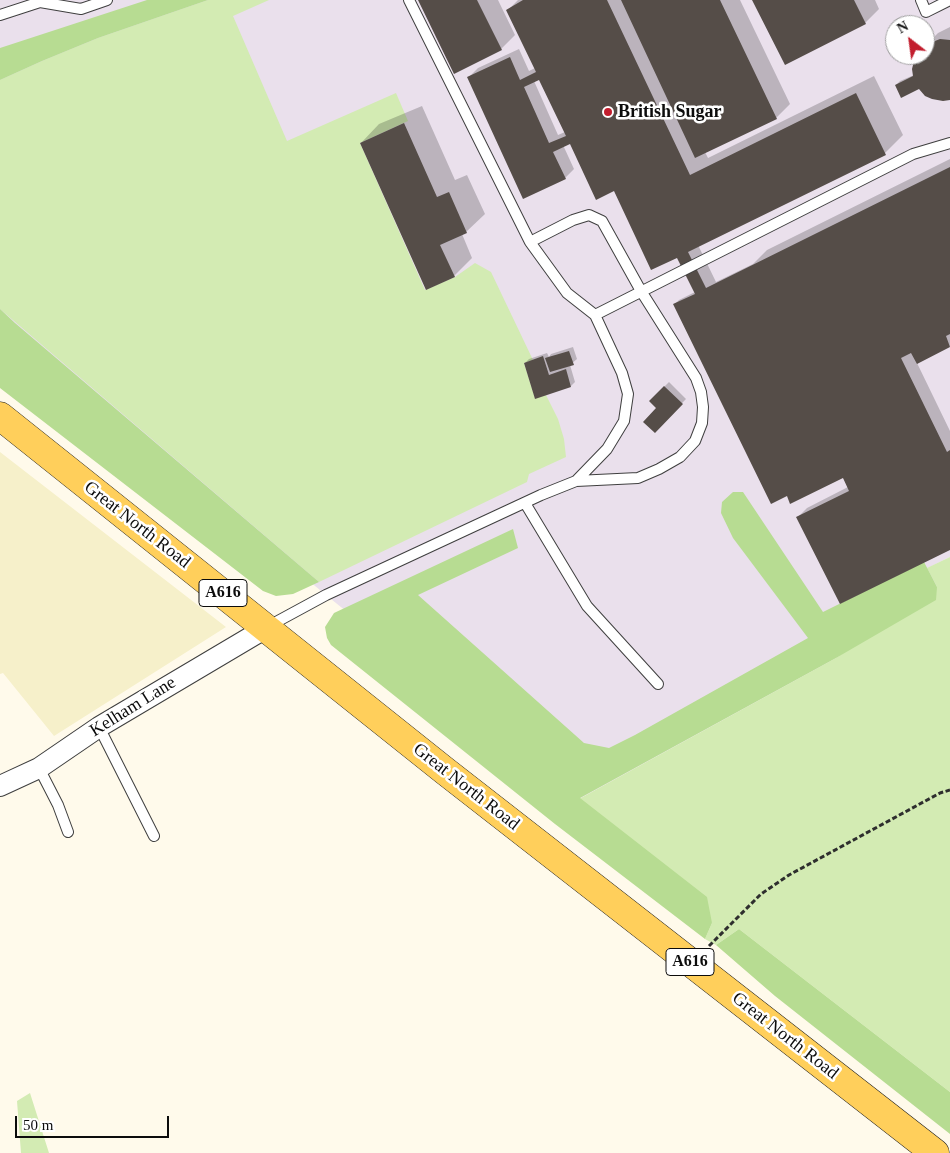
<!DOCTYPE html>
<style>
body{margin:0}
#map{position:relative;width:950px;height:1153px;overflow:hidden;background:#fffaeb;font-family:"Times New Roman",serif}
canvas{display:block}
.north{position:absolute;left:885px;top:15px;width:50px;height:50px;box-sizing:border-box;background:#fff;border:1px solid #9e9e9e;border-radius:50%;rotate:330deg;font-size:14px;font-weight:700;line-height:20px;text-align:center;color:#0c0c0c}
.north::after{content:'';display:block;margin:auto;width:18px;height:22px;background:#c21e2e;clip-path:polygon(50% 0,100% 100%,50% 72%,0 100%)}
.scale{position:absolute;left:15px;top:1116px;width:154px;height:22px;box-sizing:border-box;border:2px solid #0c0c0c;border-top:0;padding-left:6px;font-size:15px;line-height:18px;white-space:nowrap;color:#0c0c0c;-webkit-text-stroke:4px #fff;paint-order:stroke}
</style>
<div id="map">
<canvas width="950" height="1153"></canvas>
<div class="north">N</div>
<div class="scale">50 m</div>
</div>
<script>
const c = document.querySelector('canvas').getContext('2d');
c.lineJoin = 'round';
function fillPath(path, color) { c.fillStyle = color; c.fill(path, 'evenodd'); }
const toPath = rows => new Path2D(rows.map(r => 'M' + r).join(''));
function trace(path, color, width, dash) { c.strokeStyle = color; c.lineWidth = width; c.lineCap = dash ? 'butt' : 'round'; c.setLineDash(dash || []); c.stroke(path); }
function drawText(font, color, halo, rows, align = 'center') {
  c.font = font + ' "Times New Roman",serif'; c.lineWidth = 5; c.setLineDash([]); c.textBaseline = 'middle'; c.strokeStyle = halo; c.fillStyle = color; for (const [text, x, y, turn = 0] of rows) {
    c.save(); c.translate(x, y); c.rotate((+turn || 0) * Math.PI / 180); c.textAlign = isNaN(turn) ? turn : align; if (halo) c.strokeText(text, 0, 0); c.fillText(text, 0, 0); c.restore();
  }
}
fillPath(toPath([
 [0,0,950,0,950,557,928,568,937,587,836,658,579,799,326,595,0,326],
 [895,25,925,25,925,55,895,55]
]), '#eae0ec');
fillPath(toPath([
 [0,452,226,627,54,736,3,673,0,674]
]), '#f6f0ca');
fillPath(toPath([
 [208,0,269,0,233,16,287,141,396,93,408,121,360,143,425,290,455,277,475,263,491,272,533,360,524,363,535,398,546,395,558,419,564,439,566,457,529,474,527,482,319,582,0,309,0,80,42,61,98,38],
 [950,557,950,1092,739,929,716,945,705,939,712,923,594,811,579,799,836,658,937,587,927,568],
 [30,1093,49,1153,21,1153,17,1101]
]), '#d3ebb3');
fillPath(toPath([
 [147,0,208,0,98,38,42,61,0,80,0,48],
 [0,309,15,323,319,582,293,594,276,596,263,591,0,388],
 [733,492,743,492,823,612,924,562,937,587,936,600,836,658,580,798,707,897,712,923,705,939,555,824,331,645,327,638,325,627,334,613,513,529,518,548,418,595,584,743,609,748,635,735,808,638,733,538,721,513,722,502],
 [739,929,950,1092,950,1134,775,996,716,945]
]), '#b7dc92');
fillPath(toPath([
 [419,0,498,0,515,35,501,49],
 [518,0,740,0,790,104,776,118,705,152,708,158,874,76,903,135,885,153,698,245,716,282,753,264,767,250,950,159,950,346,917,363,950,431,950,548,798,517,807,508,848,487,844,479,675,304,679,300,695,292,678,258,570,142,563,145,574,169,565,178,469,77,478,68,519,49,529,71,535,68,508,10],
 [540,78,565,132,558,135,534,81],
 [753,0,875,0,879,9,865,23],
 [950,27,950,99,919,87,896,85,900,81,914,75,918,55,925,55,925,46,938,33],
 [422,106,455,180,467,175,485,214,466,232,462,234,472,258,454,276,361,143,379,124],
 [573,347,577,359,570,365,575,382,571,386,525,363,529,359,547,353,549,357,551,354],
 [669,382,686,399,655,431,658,408,650,401]
]), '#0003');
fillPath(toPath([
 [418,0,477,0,502,50,454,74],
 [523,0,607,0,690,175,856,93,886,155,688,252,706,288,950,167,950,334,946,336,950,347,917,364,911,353,901,358,947,452,950,450,950,550,840,604,796,517,849,491,843,478,790,504,787,496,771,504,673,304,695,294,677,258,651,270,614,191,596,200,570,144,553,152,566,179,523,199,467,77,510,57,520,80,536,72,506,10],
 [539,80,566,136,549,143,524,87],
 [621,0,720,0,777,119,695,158],
 [752,0,854,0,866,24,785,65],
 [940,39,950,40,950,100,943,101,932,99,925,96,919,89,901,98,895,85,913,76,912,69,915,57,916,55,925,55,925,45],
 [404,123,437,197,449,192,467,233,440,245,455,277,426,290,360,143],
 [569,351,574,365,550,372,545,358],
 [543,356,549,375,566,369,571,387,535,399,524,363],
 [664,386,683,404,655,433,643,422,656,408,649,401]
]), '#554d48');
const service = toPath([
 [921,0,926,12,950,0],
 [0,15,40,2,81,9,107,0],
 [530,242,567,293,595,315,913,154,950,143],
 [576,481,607,449,624,421,628,394,622,373,595,315],
 [525,503,587,606,658,684],
 [267,627,326,595,541,495,576,481,638,478,659,469,680,457,695,441,702,423,703,407,701,392,696,378,641,291,602,221,589,215,573,220,530,242,409,0],
 [99,727,154,836],
 [39,768,58,805,68,832]
]);
const minor = toPath([
 [0,786,39,768,99,727,266,628]
]);
const primary = toPath([
 [0,416,445,771,935,1153]
]);
trace(service, '#3f3f3f', 12);
trace(minor, '#3f3f3f', 22);
trace(primary, '#1d1d1d', 29);
trace(toPath([
 [709,946,761,894,789,875,940,793,950,790]
]), '#2e2e2e', 3, [5, 2.5]);
trace(service, '#fff', 10);
trace(minor, '#fff', 20);
trace(primary, '#ffcf5b', 28);
for (const [x, y, r, color] of [
 [608,112,5,"#c21e2e"]
]) { const dot = new Path2D(); dot.arc(x, y, r, 0, 2 * Math.PI); c.fillStyle = color; c.fill(dot); trace(dot, '#fff', 2); }
for (const [x, y, w] of [
 [223,593,48],
 [690,962,48]
]) { const box = new Path2D(); box.roundRect(x - w / 2, y - 13.5, w, 27, 4); c.fillStyle = '#fff'; c.fill(box); trace(box, '#0c0c0c', 1); }
drawText('bold 16px', '#0c0c0c', null, [
 ["A616",223,593],
 ["A616",690,962]
]);
drawText('bold 18px', '#0c0c0c', '#fff', [
 ["British Sugar",618,112]
], 'left');
drawText('18px', '#0c0c0c', '#fff', [
 ["Great North Road",137,525,38],
 ["Kelham Lane",133,707,-32],
 ["Great North Road",466,787,38],
 ["Great North Road",785,1036,38]
]);
</script>
